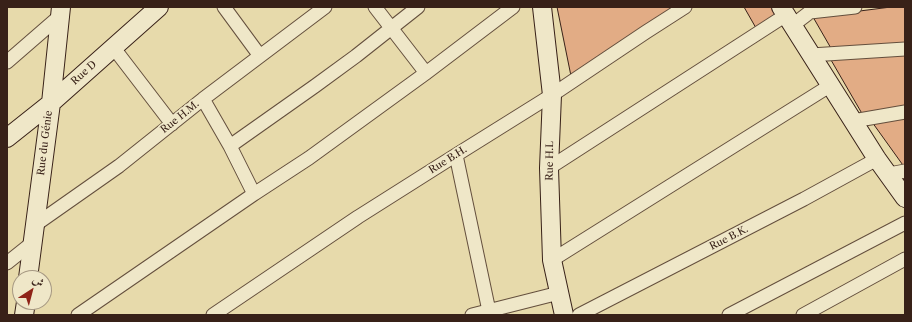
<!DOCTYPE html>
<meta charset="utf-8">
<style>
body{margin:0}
#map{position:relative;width:912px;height:322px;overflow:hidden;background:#e7daab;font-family:"Libre Caslon Text",Amiri,serif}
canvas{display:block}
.frame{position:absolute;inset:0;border:8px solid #382118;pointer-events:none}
.north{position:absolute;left:12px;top:270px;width:40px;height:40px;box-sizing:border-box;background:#efe7c8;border:1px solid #a69882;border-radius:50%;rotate:36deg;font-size:11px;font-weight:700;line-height:16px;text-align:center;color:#382118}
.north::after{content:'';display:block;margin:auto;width:14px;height:18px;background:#8f2418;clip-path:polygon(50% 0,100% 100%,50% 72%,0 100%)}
</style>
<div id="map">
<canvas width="912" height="322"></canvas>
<div class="frame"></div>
<div class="north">ش</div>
</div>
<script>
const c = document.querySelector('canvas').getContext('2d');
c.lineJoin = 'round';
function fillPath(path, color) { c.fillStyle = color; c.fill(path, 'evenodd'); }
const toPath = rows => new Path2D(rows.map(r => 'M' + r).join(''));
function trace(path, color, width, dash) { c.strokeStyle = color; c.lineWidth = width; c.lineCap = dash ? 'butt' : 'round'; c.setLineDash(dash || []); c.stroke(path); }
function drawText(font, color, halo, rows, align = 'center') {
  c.font = font + ' "Libre Caslon Text",serif'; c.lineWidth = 3.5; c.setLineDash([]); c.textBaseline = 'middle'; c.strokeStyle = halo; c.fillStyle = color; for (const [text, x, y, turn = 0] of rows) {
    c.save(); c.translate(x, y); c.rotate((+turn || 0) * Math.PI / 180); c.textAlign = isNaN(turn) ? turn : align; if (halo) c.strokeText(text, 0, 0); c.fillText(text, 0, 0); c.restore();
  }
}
const building = toPath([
 [557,7,676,7,571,76,557,7],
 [744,7,779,7,782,11,756,28,744,7],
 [891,7,905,7,905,45,832,50,813,17,891,7],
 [905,55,905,109,864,117,831,60,905,55],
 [905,116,905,168,872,122,905,116]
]);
fillPath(building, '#e2ac85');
trace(building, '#382118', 1);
const street = toPath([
 [224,7,260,56],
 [375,7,426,73],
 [793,25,810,12,855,7],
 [113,47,172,124],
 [811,55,905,49],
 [7,62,60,16],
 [203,99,230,146,254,194],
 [853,121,905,112],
 [230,146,315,86,356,56,418,7],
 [456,155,489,311],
 [549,168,786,15],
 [889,174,905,171],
 [35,225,119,166,203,99,325,7],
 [552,260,831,85],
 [7,263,32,243],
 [78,315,254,194,309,158,426,73,513,7],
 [213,315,358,217,456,155,552,95,646,32,685,7],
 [472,315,559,293],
 [579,315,804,199,877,159],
 [729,315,905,223],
 [803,315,905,259]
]);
const secondary = toPath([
 [542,7,552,95,549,168,552,260,564,315],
 [781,7,877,159,905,198],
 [7,138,51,103,159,7],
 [28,278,51,103,61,7],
 [24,315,26,302]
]);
trace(street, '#644f3d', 15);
trace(secondary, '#382118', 20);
trace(street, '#efe7c8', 13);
trace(secondary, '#efe7c8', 18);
drawText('10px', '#382118', '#efe7c8', [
 ["Rue D",84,73,-42],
 ["Rue H.M.",180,117,-39],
 ["Rue du Génie",45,143,-83],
 ["Rue B.H.",448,160,-32],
 ["Rue H.L",550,161,-89],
 ["Rue B.K.",729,238,-27]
]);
</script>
